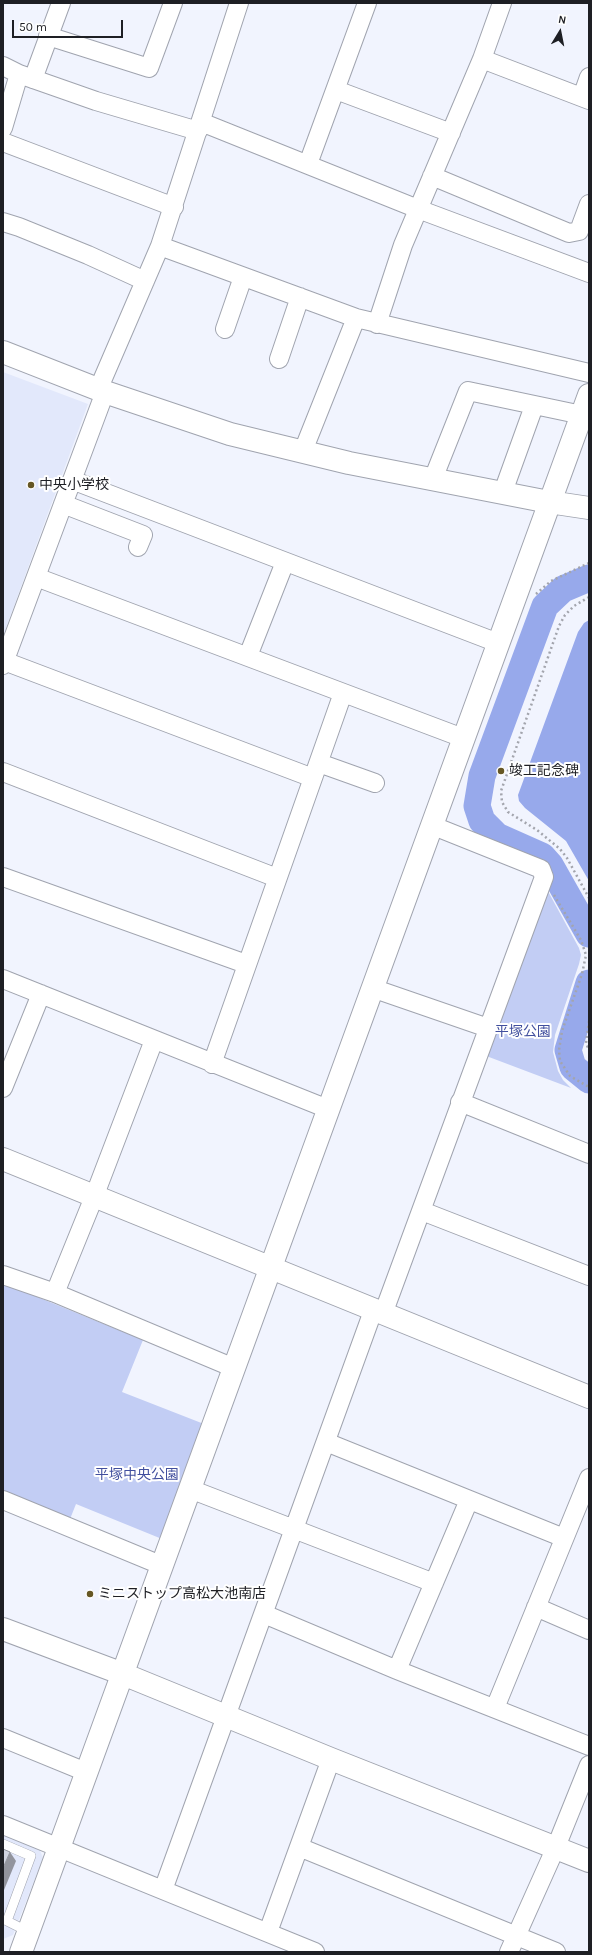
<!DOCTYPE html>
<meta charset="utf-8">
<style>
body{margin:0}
#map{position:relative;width:592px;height:1955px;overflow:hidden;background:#f1f4fe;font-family:Karla,sans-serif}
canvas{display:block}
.frame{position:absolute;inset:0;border:4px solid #1e1f24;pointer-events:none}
.north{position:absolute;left:540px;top:12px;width:40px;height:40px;-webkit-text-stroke:3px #fff;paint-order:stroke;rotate:10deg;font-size:11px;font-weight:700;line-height:16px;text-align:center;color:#1e1f24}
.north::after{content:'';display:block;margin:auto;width:14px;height:18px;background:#1e1f24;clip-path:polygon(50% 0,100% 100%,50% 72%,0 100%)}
.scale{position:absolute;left:12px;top:20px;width:111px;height:18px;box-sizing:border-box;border:2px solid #1e1f24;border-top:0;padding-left:5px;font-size:12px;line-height:14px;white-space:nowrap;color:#1e1f24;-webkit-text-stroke:3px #fff;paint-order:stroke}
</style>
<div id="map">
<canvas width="592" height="1955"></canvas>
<div class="frame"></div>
<div class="north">N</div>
<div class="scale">50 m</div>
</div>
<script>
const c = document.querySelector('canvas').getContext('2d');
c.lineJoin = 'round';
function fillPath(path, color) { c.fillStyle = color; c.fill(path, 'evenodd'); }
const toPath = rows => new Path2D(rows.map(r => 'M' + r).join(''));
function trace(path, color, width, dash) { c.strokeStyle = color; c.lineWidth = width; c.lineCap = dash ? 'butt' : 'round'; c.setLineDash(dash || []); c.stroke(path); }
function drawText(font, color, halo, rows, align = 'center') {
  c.font = font + ' Karla,"Noto Sans JP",sans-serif'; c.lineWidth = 4; c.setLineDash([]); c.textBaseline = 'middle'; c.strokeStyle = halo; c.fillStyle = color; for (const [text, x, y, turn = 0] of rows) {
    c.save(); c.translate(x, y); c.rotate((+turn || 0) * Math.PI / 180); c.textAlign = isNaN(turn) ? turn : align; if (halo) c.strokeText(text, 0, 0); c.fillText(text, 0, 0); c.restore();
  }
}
fillPath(toPath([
 [3,372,88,404,3,636],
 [3,1833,39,1848,43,1858,13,1935,3,1939]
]), '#e2e8fb');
fillPath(toPath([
 [544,884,579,948,581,955,579,964,555,1035,553,1052,558,1071,563,1080,571,1088,481,1054],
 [3,1283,143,1340,122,1392,204,1424,162,1539,76,1504,70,1519,3,1491]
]), '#c2cdf4');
fillPath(toPath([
 [589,620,589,881,566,841,525,808,519,801,518,795,578,632,584,623]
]), '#97a9eb');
trace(toPath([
 [577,583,580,591]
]), '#97a9eb', 4.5);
trace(toPath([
 [589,578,563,589,545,606,482,776,477,806,482,821,497,836,542,856,550,865,589,934],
 [589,983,568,1050,573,1067,589,1080]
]), '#97a9eb', 27);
const service = toPath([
 [3,1844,31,1856,7,1921,29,1932]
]);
const minor = toPath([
 [48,36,149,68,173,3],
 [482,59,589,100],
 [3,66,19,74,96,101,198,131],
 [33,79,61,3],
 [336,90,451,133],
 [582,97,589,77],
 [201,122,418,209,589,273],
 [3,128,19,74],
 [3,142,174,207],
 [308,164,367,3],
 [432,176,569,233,579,231,589,204],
 [3,222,19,227,88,255,145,281],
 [160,246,356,318,589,373],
 [377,324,403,245,482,59,502,3],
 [225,329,243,277],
 [279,359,300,297],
 [98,390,160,246,239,3],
 [303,451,356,318],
 [433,479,468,391,582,415],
 [72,480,498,643],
 [503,492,534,406],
 [63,504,143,535,138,547],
 [36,577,463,738],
 [248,656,285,562],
 [4,661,313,778],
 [3,665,105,392],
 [319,763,375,783],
 [3,772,277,878],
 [3,877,246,964],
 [3,979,328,1109],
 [372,988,488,1028],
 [212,1064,343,693],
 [3,1088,41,994],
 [460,1102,589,1154],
 [422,1211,589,1276],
 [3,1275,55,1293,234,1368],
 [55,1293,94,1197,154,1040],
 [383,1314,544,877,541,869,431,825],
 [326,1442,564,1538],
 [190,1489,434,1583],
 [3,1500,163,1566],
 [536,1607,589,1630],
 [264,1614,397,1670,589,1746],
 [397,1670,469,1500],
 [495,1708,589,1478],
 [3,1738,86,1772],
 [3,1825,315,1952],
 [299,1847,556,1952],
 [163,1890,373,1311],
 [268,1932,331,1759],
 [509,1952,556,1847,589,1765]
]);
const tertiary = toPath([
 [3,352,105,392,230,434,349,463,549,502,589,508],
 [3,1159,589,1397],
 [3,1629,123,1674,331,1759,589,1861],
 [21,1952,589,395]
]);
trace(service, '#a0a4af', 10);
trace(minor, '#a0a4af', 20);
trace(tertiary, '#a0a4af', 24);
trace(toPath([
 [536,594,551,581,589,563],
 [589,597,574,606,565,615,559,626,501,791,502,802,508,812,537,830,560,849,567,858,589,898],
 [554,895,581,940,586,955,582,974,562,1031,559,1050,560,1061,570,1076,589,1087],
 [589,1021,586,1043,589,1050]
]), '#a3a5ad', 2.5, [2, 3]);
trace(service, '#fff', 9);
trace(minor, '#fff', 18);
trace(tertiary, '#fff', 22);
fillPath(toPath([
 [10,1852,16,1861,4,1890,3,1888,3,1868]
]), '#92949d');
const building = toPath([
 [3,1849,10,1852,3,1868,3,1849]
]);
fillPath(building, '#d1d4e0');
trace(building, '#92949d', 1);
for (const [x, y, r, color] of [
 [31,485,4,"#665724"],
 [501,771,4,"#665724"],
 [90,1594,4,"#665724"]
]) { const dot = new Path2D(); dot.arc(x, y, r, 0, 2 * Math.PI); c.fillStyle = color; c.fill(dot); trace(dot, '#fff', 1.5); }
drawText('14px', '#1e1f24', '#fff', [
 ["中央小学校",39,485],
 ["竣工記念碑",509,771],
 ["ミニストップ高松大池南店",98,1594]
], 'left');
drawText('14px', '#414f9e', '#fff', [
 ["平塚公園",523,1032],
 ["平塚中央公園",137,1475]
]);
</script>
